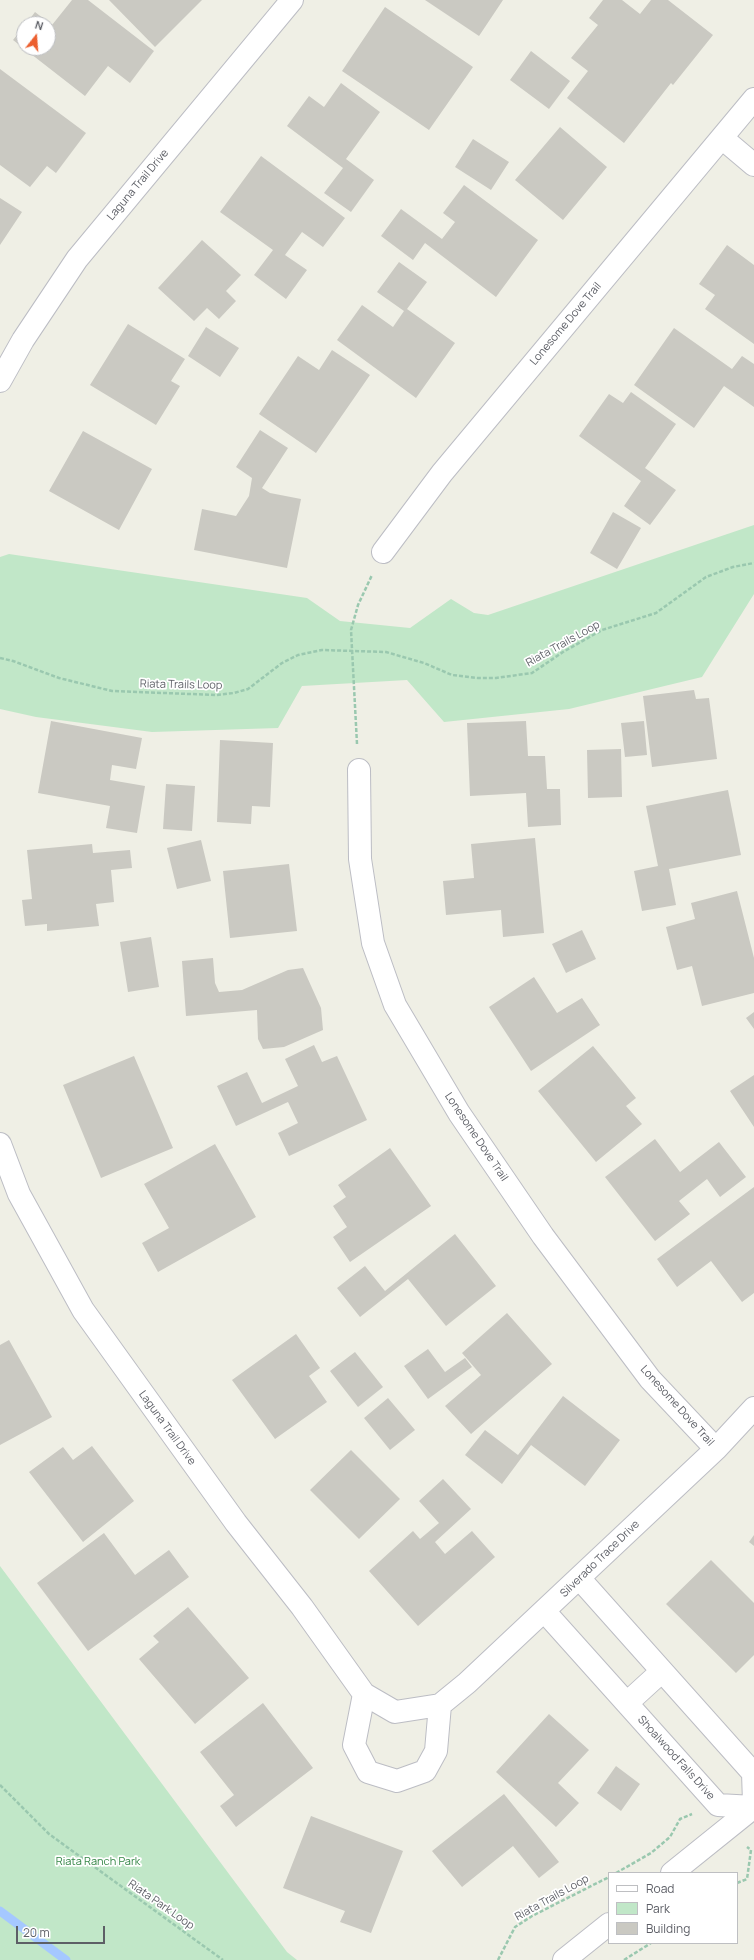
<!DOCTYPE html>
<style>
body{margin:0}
#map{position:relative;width:754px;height:1960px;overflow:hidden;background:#efefe5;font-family:Manrope,sans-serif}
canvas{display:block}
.legend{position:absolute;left:608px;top:1872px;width:130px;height:72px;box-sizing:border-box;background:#fff;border:1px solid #bebfc2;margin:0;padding:5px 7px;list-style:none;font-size:12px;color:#5d5f66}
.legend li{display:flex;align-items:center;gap:8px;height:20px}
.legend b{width:20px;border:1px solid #bebfc2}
.north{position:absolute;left:16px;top:16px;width:40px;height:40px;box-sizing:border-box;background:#fff;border:1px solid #bebfc2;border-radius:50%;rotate:17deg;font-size:11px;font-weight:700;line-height:16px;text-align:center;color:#5d5f66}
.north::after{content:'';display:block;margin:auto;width:14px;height:18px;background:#ec5f2f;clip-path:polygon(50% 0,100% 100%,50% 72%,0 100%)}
.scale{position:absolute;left:16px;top:1926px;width:89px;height:18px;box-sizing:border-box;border:2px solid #5d5f66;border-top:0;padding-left:5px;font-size:12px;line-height:14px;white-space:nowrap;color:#5d5f66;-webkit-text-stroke:3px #fff;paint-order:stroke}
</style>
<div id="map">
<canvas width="754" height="1960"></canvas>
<ul class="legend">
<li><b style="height:5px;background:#fff"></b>Road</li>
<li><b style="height:11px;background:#c1e7c8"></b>Park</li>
<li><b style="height:11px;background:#cac9c2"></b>Building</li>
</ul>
<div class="north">N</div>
<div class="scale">20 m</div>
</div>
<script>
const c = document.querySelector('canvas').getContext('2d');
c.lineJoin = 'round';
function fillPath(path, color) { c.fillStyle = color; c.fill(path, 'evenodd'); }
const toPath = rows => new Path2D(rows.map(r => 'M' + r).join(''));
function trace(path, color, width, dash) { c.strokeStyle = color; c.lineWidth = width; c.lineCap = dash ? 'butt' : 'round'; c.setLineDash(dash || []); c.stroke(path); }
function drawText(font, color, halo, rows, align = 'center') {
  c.font = font + ' Manrope,sans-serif'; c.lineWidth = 3.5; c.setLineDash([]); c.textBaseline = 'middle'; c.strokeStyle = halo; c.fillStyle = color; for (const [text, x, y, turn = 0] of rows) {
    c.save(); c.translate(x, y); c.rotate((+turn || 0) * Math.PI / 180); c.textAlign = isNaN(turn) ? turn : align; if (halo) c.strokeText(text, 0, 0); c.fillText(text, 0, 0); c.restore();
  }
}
fillPath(toPath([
 [754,525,754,594,702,677,569,709,444,722,407,680,302,686,278,728,152,732,36,717,0,709,0,557,9,554,307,598,340,621,410,628,451,599,474,613,488,615],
 [0,1566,287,1952,297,1960,0,1960]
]), '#c1e7c8');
trace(toPath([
 [0,1911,66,1960]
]), '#a5c8ff', 9);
fillPath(toPath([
 [72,0,88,0,154,51,130,83,108,66,85,96,13,40,24,26,24,48,48,48,48,24,26,24,35,12,52,25],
 [109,0,202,0,155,47],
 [425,0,503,0,479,36],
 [603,0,622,0,640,14,651,0,668,0,713,35,673,85,671,83,624,143,567,98,588,71,571,58,598,25,589,18],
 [385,7,473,67,429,130,342,71],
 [531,51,570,81,549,109,510,80],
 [0,69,86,133,56,173,47,166,30,187,0,165],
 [341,83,380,112,346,159,374,180,351,212,324,193,343,168,287,126,309,96,324,107],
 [560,127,607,167,563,220,515,180],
 [473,139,509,162,491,190,455,167],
 [261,156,345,218,323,247,302,232,285,255,307,270,286,299,254,275,273,250,220,212],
 [464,185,538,240,496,297,425,243,413,260,381,236,401,209,442,239,455,222,443,213],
 [0,198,22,212,0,245],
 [202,240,241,275,226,291,236,301,219,319,207,308,194,321,158,288],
 [727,245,754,265,754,344,705,309,715,295,699,284],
 [399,262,427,282,407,309,455,343,416,398,337,340,362,305,393,327,404,311,377,292],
 [128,324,185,359,171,381,180,386,156,425,90,385],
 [206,327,239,348,220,377,188,356],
 [674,328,732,369,742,356,754,364,754,407,724,386,694,428,634,385],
 [332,350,370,375,316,453,259,414,298,356,319,370],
 [631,392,676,424,645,468,676,490,650,525,624,506,641,481,579,436,609,394,623,403],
 [260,430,288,448,262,488,270,493,301,499,287,568,194,550,202,509,236,516,249,496,252,478,236,467],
 [83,431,152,469,119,530,49,491],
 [613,512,641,528,617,569,590,553],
 [694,690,696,699,709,698,717,759,652,767,643,696],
 [51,721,142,738,136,769,112,765,110,780,145,786,137,833,106,828,110,806,38,793],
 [526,721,528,756,545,756,547,789,560,789,561,825,528,827,526,793,470,796,467,723],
 [644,721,647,755,625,757,621,723],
 [220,740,273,743,270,807,252,806,251,824,217,822],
 [621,749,622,797,588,798,587,750],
 [166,784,195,786,192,831,163,829],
 [728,790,741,855,669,869,676,905,642,911,634,871,658,866,646,806],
 [535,838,544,933,503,937,501,910,446,915,443,881,474,878,471,844],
 [201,840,211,881,177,889,167,848],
 [92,844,93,853,130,850,132,868,111,870,114,902,96,904,99,926,47,931,47,924,25,926,22,900,32,899,27,850],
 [289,864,297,931,230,938,223,871],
 [737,891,754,958,754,993,702,1006,692,966,677,970,666,927,695,919,691,903],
 [582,930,596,959,566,973,552,944],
 [151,937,159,987,128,992,120,942],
 [213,958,215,983,219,992,242,990,288,970,303,968,321,1008,323,1030,284,1047,263,1049,258,1039,257,1010,186,1016,182,961],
 [534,977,557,1013,582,998,600,1025,531,1071,489,1007],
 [754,1012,754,1029,746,1018],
 [314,1045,322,1062,337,1056,367,1120,289,1156,278,1133,298,1123,288,1102,236,1126,217,1086,247,1072,262,1103,298,1086,285,1059],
 [593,1046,636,1098,626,1106,642,1124,596,1162,538,1091],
 [134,1056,173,1148,101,1178,63,1085],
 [754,1075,754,1127,730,1091],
 [655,1139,680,1172,719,1142,746,1177,720,1197,707,1179,679,1201,690,1214,655,1241,605,1177],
 [215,1144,256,1217,158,1272,142,1243,169,1228,144,1184],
 [390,1148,431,1206,350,1262,333,1237,347,1227,333,1206,346,1197,338,1185],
 [754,1187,754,1293,742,1302,711,1261,677,1287,657,1259],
 [455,1234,496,1286,446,1326,408,1279,360,1317,337,1288,365,1266,385,1291],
 [507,1313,552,1364,471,1434,445,1406,481,1375,462,1353],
 [296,1334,320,1368,309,1376,327,1402,275,1439,232,1380],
 [9,1340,52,1417,0,1445,0,1345],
 [428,1349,445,1372,465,1358,472,1367,428,1399,404,1366],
 [355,1352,383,1387,358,1407,330,1371],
 [563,1396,620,1440,585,1486,531,1445,502,1484,465,1455,485,1430,518,1455],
 [388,1398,415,1430,390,1450,364,1418],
 [92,1446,134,1501,83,1542,29,1472,63,1447,73,1460],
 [351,1450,400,1499,359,1539,310,1490],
 [443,1479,471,1509,435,1542,445,1554,472,1531,495,1557,418,1626,369,1571,413,1531,420,1539,439,1523,419,1501],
 [104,1533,135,1575,169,1550,189,1577,88,1651,37,1583],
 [754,1535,754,1546,749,1542],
 [711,1560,754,1603,754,1655,736,1673,666,1604],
 [188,1607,249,1678,195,1724,139,1659,159,1642,153,1636],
 [263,1703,313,1768,236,1827,220,1806,234,1795,200,1752],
 [549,1714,589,1750,558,1783,579,1803,556,1827,496,1772],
 [616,1766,640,1784,621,1811,597,1793],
 [504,1794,559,1862,539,1878,513,1846,462,1887,432,1851],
 [311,1816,403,1851,371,1933,340,1922,345,1911,283,1888]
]), '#cac9c2');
const minor = toPath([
 [722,138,754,165],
 [0,381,23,340,77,259,292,0],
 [383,552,442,473,754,99],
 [359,770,360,859,373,943,395,1005,459,1113,543,1236,650,1379,716,1449],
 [0,1144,19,1194,83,1310,236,1523,302,1607,364,1694,395,1712,440,1705,467,1683,716,1449,754,1408],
 [579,1578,753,1773,754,1802],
 [545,1612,718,1805,754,1807],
 [364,1694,354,1745,368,1772,397,1781,425,1771,436,1751,440,1705],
 [627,1703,661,1672]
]);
const tertiary = toPath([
 [672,1873,754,1807],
 [564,1960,609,1924]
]);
trace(minor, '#bcbdc4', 24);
trace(tertiary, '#bcbdc4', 24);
trace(toPath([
 [0,658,13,661,59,678,112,691,216,695,234,693,248,689,282,663,298,655,322,650,386,652,424,663,452,675,478,678,496,678,532,673,563,652,602,630,656,613,706,577,733,567,754,563],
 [357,744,351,630,358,605,372,575],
 [0,1785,49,1834,223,1960],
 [616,1873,651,1853,670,1837,680,1819,692,1814],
 [737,1883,747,1879,751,1850,747,1847],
 [498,1960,515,1927,532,1916,609,1877],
 [624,1960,651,1943]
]), '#9ac8af', 2.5, [4, 2]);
trace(minor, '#fff', 22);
trace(tertiary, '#fff', 22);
drawText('11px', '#5d5f66', '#fff', [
 ["Laguna Trail Drive",138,185,-50],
 ["Lonesome Dove Trail",566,324,-50],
 ["Riata Trails Loop",563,644,-29],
 ["Riata Trails Loop",181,685,1],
 ["Lonesome Dove Trail",476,1137,56],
 ["Lonesome Dove Trail",677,1406,48],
 ["Laguna Trail Drive",167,1428,54],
 ["Silverado Trace Drive",600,1559,-44],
 ["Shoalwood Falls Drive",676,1758,48],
 ["Riata Trails Loop",552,1898,-29],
 ["Riata Park Loop",161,1905,35]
]);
drawText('11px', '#348646', '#fff', [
 ["Riata Ranch Park",98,1862]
]);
</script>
